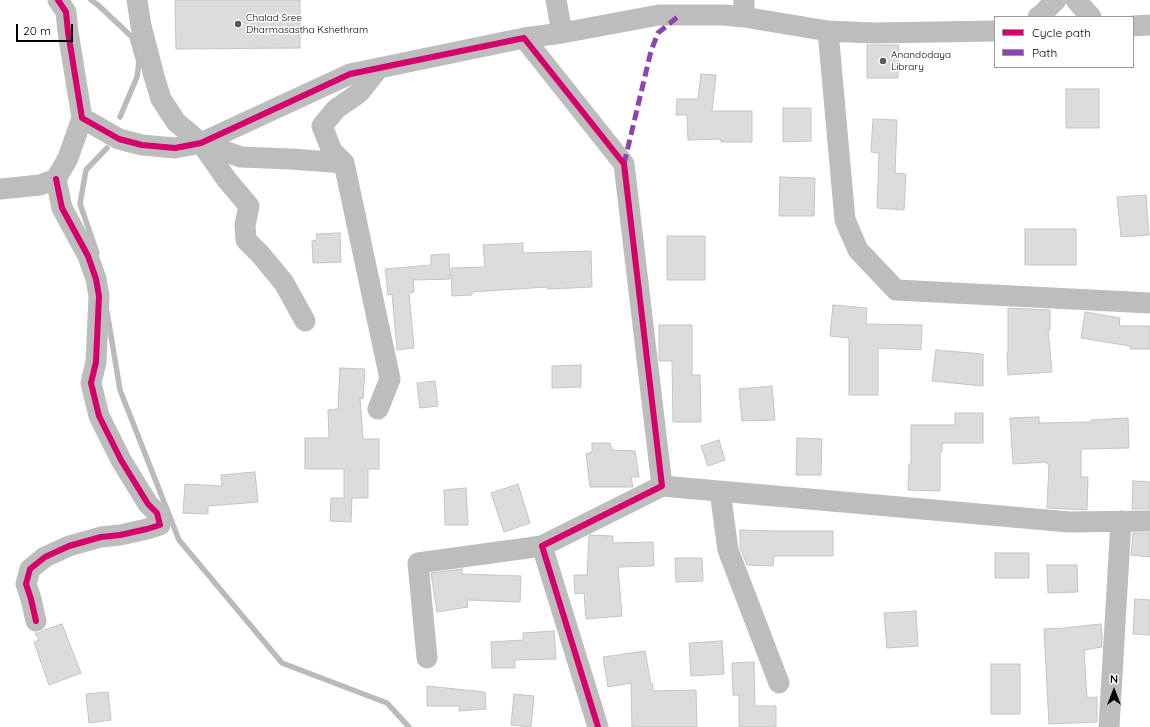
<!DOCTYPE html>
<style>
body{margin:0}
#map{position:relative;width:1150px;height:727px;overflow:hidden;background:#fff;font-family:Quicksand,sans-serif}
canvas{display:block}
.legend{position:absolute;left:994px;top:16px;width:140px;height:52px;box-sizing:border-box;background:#fff;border:1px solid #999;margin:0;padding:5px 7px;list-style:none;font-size:12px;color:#000}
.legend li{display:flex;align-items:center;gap:8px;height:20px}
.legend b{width:20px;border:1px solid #999}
.north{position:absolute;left:1094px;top:671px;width:40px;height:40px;-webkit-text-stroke:3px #fff;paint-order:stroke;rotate:0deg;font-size:11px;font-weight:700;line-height:16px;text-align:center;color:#000}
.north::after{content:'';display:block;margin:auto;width:14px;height:18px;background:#000;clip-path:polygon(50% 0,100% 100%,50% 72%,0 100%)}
.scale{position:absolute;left:16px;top:24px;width:57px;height:18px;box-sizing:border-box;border:2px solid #000;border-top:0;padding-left:5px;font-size:12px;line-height:14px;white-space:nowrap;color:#000;-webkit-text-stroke:3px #fff;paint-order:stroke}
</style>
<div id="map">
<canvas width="1150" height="727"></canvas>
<ul class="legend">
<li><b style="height:5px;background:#d6006c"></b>Cycle path</li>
<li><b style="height:5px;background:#8e44ad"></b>Path</li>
</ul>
<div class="north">N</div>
<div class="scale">20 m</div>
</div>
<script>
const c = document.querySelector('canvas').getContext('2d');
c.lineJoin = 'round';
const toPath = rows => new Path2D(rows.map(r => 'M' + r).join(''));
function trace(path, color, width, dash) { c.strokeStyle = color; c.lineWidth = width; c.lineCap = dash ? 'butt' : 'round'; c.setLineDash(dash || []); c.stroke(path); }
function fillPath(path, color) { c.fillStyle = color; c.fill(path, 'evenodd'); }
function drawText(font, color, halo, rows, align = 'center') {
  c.font = font + ' Quicksand,sans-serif'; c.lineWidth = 3; c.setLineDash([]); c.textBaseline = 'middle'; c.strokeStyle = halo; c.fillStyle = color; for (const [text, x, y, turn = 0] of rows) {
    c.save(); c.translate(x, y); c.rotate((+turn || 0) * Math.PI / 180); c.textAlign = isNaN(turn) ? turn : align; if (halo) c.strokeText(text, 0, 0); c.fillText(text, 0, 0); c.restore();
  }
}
trace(toPath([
 [91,0,98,5,132,37,139,62,137,77,120,117],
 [97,253,80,204,86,170,107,148],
 [107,312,120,390,179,540,282,663,387,703,409,727]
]), '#bababa', 5.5);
const building = toPath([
 [175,0,300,0,300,48,176,49,175,0],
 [867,45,899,45,898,78,867,78,867,45],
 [701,74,716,75,712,111,752,111,752,142,721,142,721,139,688,140,687,115,676,115,677,99,698,99,701,74],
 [1066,89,1099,89,1099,128,1066,128,1066,89],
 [783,108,811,108,811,141,783,142,783,108],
 [873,119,897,120,895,173,906,174,904,210,877,208,879,153,871,152,873,119],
 [780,177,815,178,814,216,779,216,780,177],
 [1146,195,1149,235,1121,237,1117,197,1146,195],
 [1025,229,1076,229,1076,265,1025,265,1025,229],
 [340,233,341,262,313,263,312,241,317,240,316,234,340,233],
 [667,236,705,236,705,280,667,280,667,236],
 [523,243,523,253,591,251,592,287,548,289,547,287,472,292,472,295,452,296,451,268,485,267,483,245,523,243],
 [449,254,450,279,413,280,414,292,409,293,414,348,397,350,392,294,388,295,385,269,431,265,431,255,449,254],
 [833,305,867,308,866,324,922,325,921,350,878,348,878,395,849,395,849,338,830,336,833,305],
 [1008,308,1050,310,1050,330,1048,330,1052,372,1008,375,1007,353,1008,353,1008,308],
 [1085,312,1120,318,1119,326,1150,326,1150,349,1130,349,1130,346,1081,338,1085,312],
 [659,325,692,325,692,375,700,375,701,422,673,422,672,361,659,361,659,325],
 [936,350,983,354,983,386,932,381,936,350],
 [581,365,581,387,552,388,552,366,581,365],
 [340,368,365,369,363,399,360,398,363,439,379,439,379,469,368,469,368,498,352,498,351,522,330,521,331,498,344,498,344,469,305,469,305,438,329,438,328,410,338,409,340,368],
 [435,381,438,406,420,408,417,383,435,381],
 [772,386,775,420,742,421,739,389,772,386],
 [955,413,983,413,983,443,942,443,942,452,940,452,940,491,908,490,909,464,911,464,911,425,955,425,955,413],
 [1039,417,1039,423,1091,422,1091,420,1128,418,1129,448,1081,449,1081,477,1088,477,1087,510,1047,508,1049,464,1047,464,1047,462,1013,464,1010,418,1039,417],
 [797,438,822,439,821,475,796,475,797,438],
 [719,440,725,460,708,466,701,446,719,440],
 [592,443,610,443,612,450,635,451,639,477,631,477,633,487,590,487,586,454,592,452,592,443],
 [255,472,258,502,208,506,208,514,183,513,185,484,222,486,221,475,255,472],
 [1133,481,1150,482,1150,509,1132,509,1133,481],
 [518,484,530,523,504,532,491,493,518,484],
 [466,488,468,525,445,525,444,490,466,488],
 [740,530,774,531,833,531,833,556,774,556,773,566,747,565,740,547,740,530],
 [1133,533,1150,533,1150,557,1131,555,1133,533],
 [590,535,613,536,613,543,653,542,654,566,618,567,622,616,586,619,584,593,575,594,574,575,587,575,589,536,590,535],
 [995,553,1029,553,1029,578,995,578,995,553],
 [675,558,702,558,703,581,676,582,675,558],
 [1047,565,1077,565,1078,592,1048,593,1047,565],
 [462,569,462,574,521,576,520,602,467,600,468,607,437,612,431,573,462,569],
 [1135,599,1150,600,1150,635,1133,634,1135,599],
 [916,611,918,646,887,648,884,613,916,611],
 [62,624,81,673,49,685,34,642,39,640,35,633,39,633,44,630,62,624],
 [1101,624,1102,634,1102,647,1084,650,1087,698,1097,697,1097,722,1049,724,1044,629,1064,628,1101,624],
 [554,631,556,659,515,660,515,668,492,668,491,642,523,640,523,633,554,631],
 [722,641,724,674,691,676,689,643,722,641],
 [645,651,651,684,653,684,653,691,696,690,697,727,632,727,631,683,608,687,603,657,645,651],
 [754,662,755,706,776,706,776,727,739,727,739,695,733,695,732,663,754,662],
 [991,664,1020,664,1020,714,991,714,991,664],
 [427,686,485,692,486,709,459,711,459,706,427,706,427,686],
 [108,692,111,720,89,723,86,694,108,692],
 [514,694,534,696,531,727,511,725,514,694]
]);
fillPath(building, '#dcdcdc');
trace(building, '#c4c4c4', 1);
trace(toPath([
 [58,0,66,12,68,32,82,118,119,139,142,145,175,148,201,143,350,74,524,38,624,164,662,486,542,546,598,727],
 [137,0,141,26,154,76,161,99,176,122,201,143,227,180,249,206,245,225,246,240,261,255,284,283,305,321],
 [556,0,562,33],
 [1076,0,1082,7,1091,17],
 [744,17,828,31,874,33,995,31],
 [1038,17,1040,16,1056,0],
 [1133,26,1150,25],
 [828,31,845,220,858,250,896,290,1150,303],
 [524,38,562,33,659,15,723,15,744,17,744,0],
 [201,143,241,157,291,159,344,163,390,379,378,409],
 [344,163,332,151,322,126,336,109,359,93,378,69],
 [0,189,40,185,56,179,68,158,82,118],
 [662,486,1069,522,1150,521],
 [720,491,728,550,779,683],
 [36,621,31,599,26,584,30,569,45,557,69,546,101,537,120,535,147,529,160,525,157,513,148,504,121,460,99,416,91,383,96,362,99,296,96,279,88,256,62,208,56,179],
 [427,658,418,563,542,546],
 [1109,727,1121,521]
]), '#bdbdbd', 21);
trace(toPath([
 [624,164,651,51,658,33,680,15]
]), '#8e44ad', 5, [10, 5]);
trace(toPath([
 [58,0,66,12,68,32,82,118,119,139,142,145,175,148,201,143,350,74,524,38,624,164,662,486,542,546,598,727],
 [36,621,31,599,26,584,30,569,45,557,69,546,101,537,120,535,147,529,160,525,157,513,148,504,121,460,99,416,91,383,96,362,99,296,96,279,88,256,62,208,56,179]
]), '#d6006c', 6);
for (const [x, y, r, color] of [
 [238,24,4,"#595959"],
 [883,61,4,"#595959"]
]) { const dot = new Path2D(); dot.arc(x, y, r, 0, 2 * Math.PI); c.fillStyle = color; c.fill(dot); trace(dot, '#fff', 1.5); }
drawText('10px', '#000', '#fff', [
 ["Chalad Sree",246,18],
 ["Dharmasastha Kshethram",246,30],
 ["Anandodaya",891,55],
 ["Library",891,67]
], 'left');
</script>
